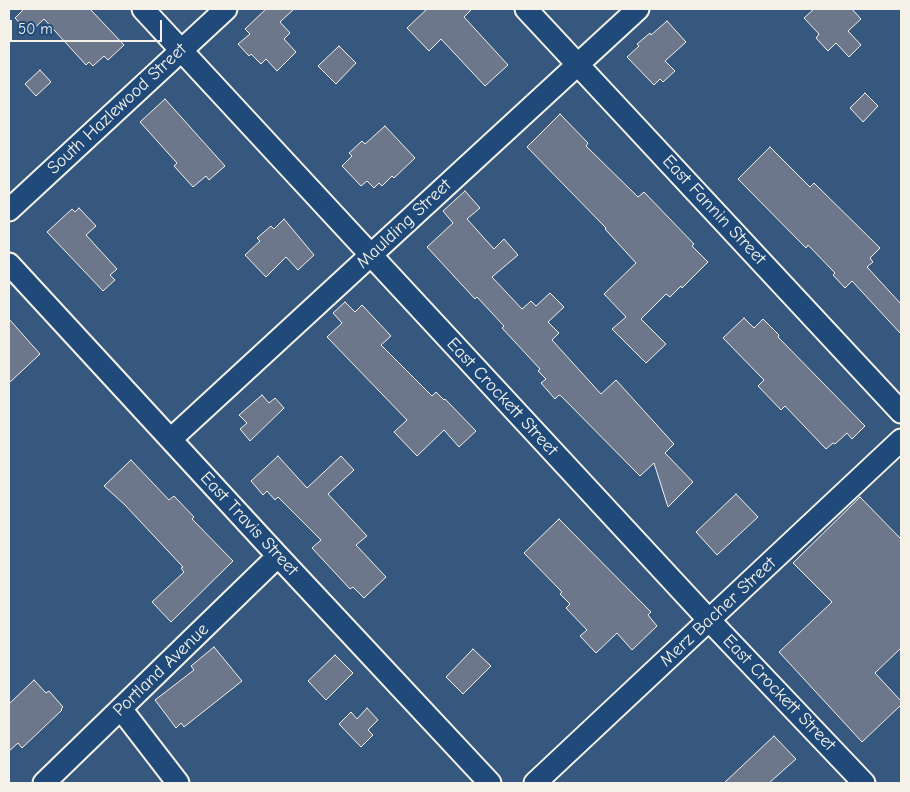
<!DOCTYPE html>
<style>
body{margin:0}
#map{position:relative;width:910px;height:792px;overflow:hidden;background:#36587f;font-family:"Comic Neue",sans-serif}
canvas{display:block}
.frame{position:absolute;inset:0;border:10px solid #f4f1e8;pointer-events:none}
.scale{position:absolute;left:10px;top:20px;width:152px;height:22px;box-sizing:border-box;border:2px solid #f4f1e8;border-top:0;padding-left:6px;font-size:15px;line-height:18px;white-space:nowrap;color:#f4f1e8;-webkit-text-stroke:4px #1f4a7a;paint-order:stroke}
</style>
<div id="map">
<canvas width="910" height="792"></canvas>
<div class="frame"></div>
<div class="scale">50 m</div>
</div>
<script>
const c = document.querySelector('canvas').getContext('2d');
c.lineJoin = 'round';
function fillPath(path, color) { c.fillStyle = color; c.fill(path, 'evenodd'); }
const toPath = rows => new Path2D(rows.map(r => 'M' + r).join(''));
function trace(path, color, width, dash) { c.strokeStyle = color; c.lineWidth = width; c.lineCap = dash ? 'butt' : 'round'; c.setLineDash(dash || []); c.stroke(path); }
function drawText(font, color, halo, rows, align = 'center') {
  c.font = font + ' "Comic Neue",sans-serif'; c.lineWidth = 5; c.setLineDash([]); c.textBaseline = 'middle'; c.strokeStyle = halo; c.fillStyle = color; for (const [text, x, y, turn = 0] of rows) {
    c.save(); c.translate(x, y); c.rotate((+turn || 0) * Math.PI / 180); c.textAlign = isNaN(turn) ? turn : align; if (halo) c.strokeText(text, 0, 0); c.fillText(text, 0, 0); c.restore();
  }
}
const building = toPath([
 [24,9,90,9,124,45,108,60,104,56,93,66,89,62,86,65,44,19,29,33,15,18,24,9],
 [266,9,294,9,280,22,290,33,284,39,296,52,277,71,266,59,261,64,251,54,249,56,238,44,250,34,245,29,266,9],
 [427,9,472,9,464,17,508,65,485,86,441,39,429,51,407,28,427,9],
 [814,9,852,9,861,19,848,31,861,45,849,57,836,43,828,51,816,38,819,34,804,18,814,9],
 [667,21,686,42,665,61,675,71,663,82,660,79,654,85,627,57,639,46,637,44,650,33,651,35,667,21],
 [339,46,356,63,336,84,318,66,339,46],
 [40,70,51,82,36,96,25,84,40,70],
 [865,93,878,106,863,122,850,108,865,93],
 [165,99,225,166,209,180,206,176,193,187,174,166,177,163,140,122,165,99],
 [560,114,588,143,586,146,638,197,644,192,694,244,692,246,708,262,682,288,681,286,670,297,666,294,641,319,666,344,646,363,612,329,626,317,604,294,636,263,605,229,606,228,527,147,560,114],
 [385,126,415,158,394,178,392,176,382,186,379,183,374,188,367,181,361,186,342,166,352,156,349,153,362,141,365,144,385,126],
 [770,147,810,187,814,183,880,248,870,258,873,262,867,267,901,304,901,334,852,281,845,288,833,275,835,273,808,245,806,248,738,179,770,147],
 [465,191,480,208,467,219,494,249,504,239,518,255,492,277,522,309,531,301,536,306,550,293,564,307,548,322,559,333,552,340,601,394,616,380,674,444,665,453,693,482,668,507,654,463,640,476,561,396,559,395,555,399,541,383,546,379,538,371,540,369,502,328,504,326,477,297,475,299,427,247,453,223,443,211,465,191],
 [79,208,96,226,86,235,117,269,110,275,115,280,103,291,47,232,72,209,75,212,79,208],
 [284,219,314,255,298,270,286,257,266,277,245,255,260,241,257,238,271,226,274,229,284,219],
 [345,302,355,312,362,305,391,336,381,345,432,396,436,392,444,400,445,399,476,431,459,447,444,430,417,456,394,432,407,420,327,337,342,323,333,313,345,302],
 [744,318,754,328,763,319,779,335,778,337,865,426,852,439,847,433,835,444,833,443,826,449,785,406,781,410,758,386,764,380,723,338,744,318],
 [9,319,40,354,9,383,9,319],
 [262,395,269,403,275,398,284,408,250,441,240,429,247,423,239,415,262,395],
 [278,456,307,488,341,456,354,470,328,494,367,536,356,545,386,577,364,598,353,587,350,589,312,548,321,540,278,497,275,500,267,491,263,495,251,481,278,456],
 [131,460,169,500,174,496,194,517,192,519,233,561,171,622,152,602,184,572,181,568,183,567,124,504,104,486,131,460],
 [736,494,758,517,717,555,696,532,736,494],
 [860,497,901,539,901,648,875,673,901,701,901,705,862,742,779,652,832,602,793,563,860,497],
 [559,519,651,612,648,615,657,626,632,650,617,633,596,653,580,636,587,630,566,608,570,604,560,594,562,592,524,553,559,519],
 [214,647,242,681,184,727,181,723,176,728,155,700,194,670,191,666,214,647],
 [473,649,491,666,463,694,446,677,473,649],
 [335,655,353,673,326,700,308,681,335,655],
 [34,680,46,693,49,691,63,707,61,709,62,710,22,748,18,743,9,751,9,704,34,680],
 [367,708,378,720,368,730,373,735,361,747,339,724,351,712,357,719,367,708],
 [774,736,796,759,769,783,724,783,774,736]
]);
fillPath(building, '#6d778c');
trace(building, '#f4f1e8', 1);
const minor = toPath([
 [143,9,709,620,864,783],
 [526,9,901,412],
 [9,210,226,9],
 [9,264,278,556,490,783],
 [171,439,638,9],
 [121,709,178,783],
 [44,783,278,556],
 [535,783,901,440]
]);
trace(minor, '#f4f1e8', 25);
trace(minor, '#1f4a7a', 21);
drawText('18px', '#f4f1e8', '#1f4a7a', [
 ["South Hazlewood Street",117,109,-43],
 ["East Fannin Street",714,210,47],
 ["Maulding Street",404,224,-43],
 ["East Crockett Street",502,397,47],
 ["East Travis Street",249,524,47],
 ["Merz Bacher Street",718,612,-43],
 ["Portland Avenue",161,670,-44],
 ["East Crockett Street",779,693,46]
]);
</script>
